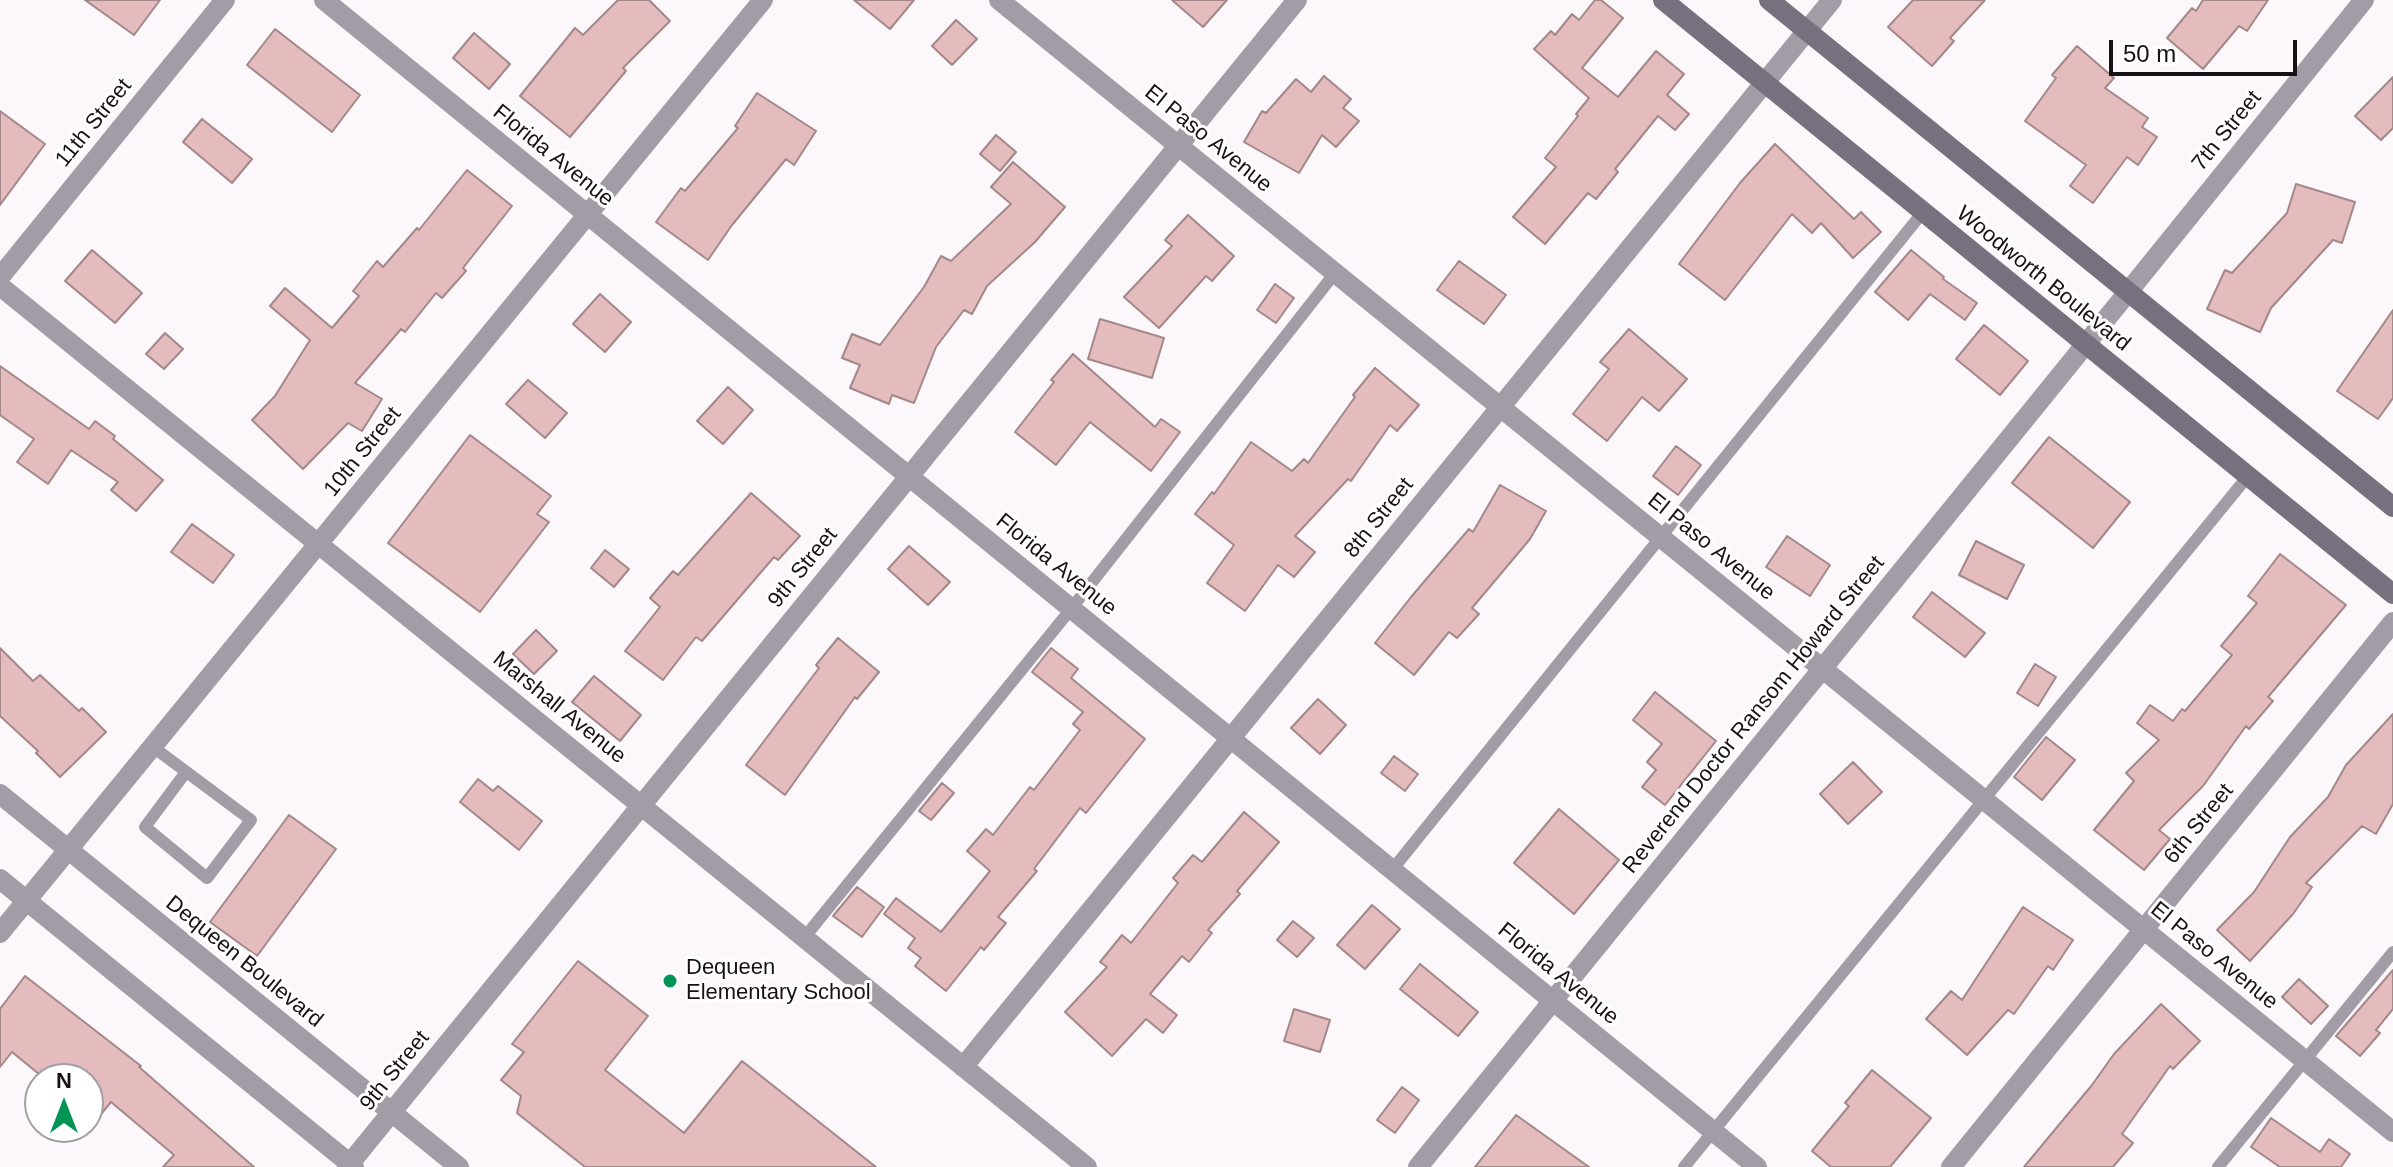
<!DOCTYPE html>
<style>
body{margin:0}
#map{position:relative;width:2393px;height:1167px;overflow:hidden;background:#fcf7fa;font-family:Arial,sans-serif}
canvas{display:block}
.north{position:absolute;left:24px;top:1063px;width:80px;height:80px;box-sizing:border-box;background:#fff;border:2px solid #a39fa1;border-radius:50%;rotate:0deg;font-size:22px;font-weight:700;line-height:32px;text-align:center;color:#191015}
.north::after{content:'';display:block;margin:auto;width:28px;height:36px;background:#019455;clip-path:polygon(50% 0,100% 100%,50% 72%,0 100%)}
.scale{position:absolute;left:2109px;top:40px;width:188px;height:36px;box-sizing:border-box;border:4px solid #191015;border-top:0;padding-left:10px;font-size:24px;line-height:28px;white-space:nowrap;color:#191015;-webkit-text-stroke:6px #fff;paint-order:stroke}
</style>
<div id="map">
<canvas width="2393" height="1167"></canvas>
<div class="north">N</div>
<div class="scale">50 m</div>
</div>
<script>
const c = document.querySelector('canvas').getContext('2d');
c.lineJoin = 'round';
function fillPath(path, color) { c.fillStyle = color; c.fill(path, 'evenodd'); }
const poly = rows => new Path2D(rows.map(r => 'M' + r).join(''));
function stroke(path, color, width, dash) { c.strokeStyle = color; c.lineWidth = width; c.lineCap = dash ? 'butt' : 'round'; c.setLineDash(dash || []); c.stroke(path); }
function drawText(font, color, halo, rows, align = 'center') {
  c.font = font + ' Arial,sans-serif'; c.lineWidth = 6; c.setLineDash([]); c.textBaseline = 'middle'; c.strokeStyle = halo; c.fillStyle = color; for (const [text, x, y, turn = 0] of rows) {
    c.save(); c.translate(x, y); c.rotate((+turn || 0) * Math.PI / 180); c.textAlign = isNaN(turn) ? turn : align; if (halo) c.strokeText(text, 0, 0); c.fillText(text, 0, 0); c.restore();
  }
}
const building = poly([
 [85,0,160,0,134,35,85,0],
 [618,0,649,0,670,21,623,68,626,71,570,137,520,96,575,28,583,35,618,0],
 [854,0,914,0,890,29,854,0],
 [1172,0,1227,0,1203,27,1172,0],
 [1595,0,1601,0,1623,18,1582,68,1618,97,1656,51,1684,74,1667,95,1689,114,1675,130,1658,116,1615,169,1618,172,1596,199,1588,193,1545,244,1513,217,1556,167,1545,158,1578,116,1576,114,1589,98,1534,49,1551,31,1555,35,1572,14,1579,20,1595,0],
 [1913,0,1985,0,1950,38,1954,41,1932,66,1888,27,1913,0],
 [2203,0,2268,0,2247,31,2239,26,2203,69,2167,38,2192,8,2196,11,2203,0],
 [956,20,977,39,952,65,932,46,956,20],
 [275,29,360,95,332,132,247,65,275,29],
 [474,33,510,64,489,89,453,58,474,33],
 [2077,46,2114,78,2105,88,2148,118,2142,127,2157,137,2138,165,2127,157,2093,203,2070,186,2086,165,2025,121,2056,78,2052,75,2077,46],
 [1324,76,1351,99,1343,108,1359,121,1336,147,1322,135,1299,173,1244,142,1262,111,1266,113,1296,79,1311,92,1324,76],
 [2393,77,2393,128,2381,140,2355,116,2393,77],
 [757,93,816,131,794,165,786,159,732,225,708,260,656,222,681,188,685,191,738,128,735,126,757,93],
 [0,111,45,144,0,205,0,111],
 [202,119,252,159,232,183,183,142,202,119],
 [996,135,1016,152,1000,171,980,154,996,135],
 [1775,144,1854,219,1861,212,1881,232,1853,258,1821,223,1812,233,1792,214,1725,300,1679,264,1740,183,1775,144],
 [1013,162,1065,207,1035,242,987,286,972,314,964,310,936,347,914,403,892,395,889,404,850,388,860,365,842,358,852,334,880,345,924,287,941,256,951,261,1011,204,991,187,1013,162],
 [467,170,512,206,463,268,466,271,442,298,436,293,405,332,401,329,355,383,382,399,362,431,348,423,303,469,252,420,275,396,310,340,270,306,285,288,332,328,359,296,353,291,377,261,383,267,417,228,419,230,467,170],
 [2296,184,2355,202,2342,243,2333,240,2271,308,2260,332,2207,309,2225,270,2232,273,2287,213,2296,184],
 [1188,215,1234,256,1212,281,1206,276,1159,328,1124,297,1172,246,1165,240,1188,215],
 [92,250,142,293,115,323,65,281,92,250],
 [1911,250,1944,277,1943,279,1977,303,1965,320,1930,294,1908,320,1875,292,1911,250],
 [1459,261,1506,295,1484,324,1437,290,1459,261],
 [1275,284,1294,298,1276,323,1257,310,1275,284],
 [600,294,631,322,605,352,573,324,600,294],
 [2393,310,2393,398,2378,419,2337,391,2393,310],
 [1100,319,1164,338,1152,378,1088,359,1100,319],
 [1984,325,2028,361,2000,395,1956,359,1984,325],
 [1629,329,1687,379,1659,411,1642,397,1607,441,1573,414,1609,369,1600,362,1629,329],
 [165,333,183,349,164,369,146,354,165,333],
 [1073,354,1155,427,1161,419,1180,432,1151,471,1090,422,1056,465,1015,432,1054,382,1051,380,1073,354],
 [0,366,89,429,95,421,115,436,113,439,163,480,136,511,111,490,118,482,71,450,48,484,17,462,34,439,0,415,0,366],
 [1375,368,1419,405,1397,431,1390,425,1351,481,1348,479,1295,536,1315,552,1294,577,1278,565,1245,611,1207,583,1234,545,1195,514,1212,492,1214,494,1251,442,1292,471,1304,459,1308,463,1355,397,1353,395,1375,368],
 [528,380,567,413,545,438,506,404,528,380],
 [728,387,753,410,723,444,697,421,728,387],
 [470,435,551,496,537,514,549,522,480,612,388,543,470,435],
 [2049,437,2130,502,2093,548,2012,483,2049,437],
 [1676,446,1701,465,1678,495,1653,476,1676,446],
 [1500,485,1546,511,1530,539,1472,608,1479,614,1457,638,1449,632,1414,675,1375,643,1411,597,1469,529,1473,532,1500,485],
 [751,493,800,536,778,560,774,557,702,641,696,637,663,680,625,651,660,607,650,598,673,571,678,575,751,493],
 [192,524,234,555,213,583,171,552,192,524],
 [1787,536,1830,565,1810,596,1766,567,1787,536],
 [1976,541,2024,565,2007,599,1959,575,1976,541],
 [909,546,950,582,928,605,888,569,909,546],
 [605,550,629,569,614,587,591,568,605,550],
 [2280,554,2346,605,2268,697,2273,701,2249,729,2246,726,2203,786,2159,830,2170,839,2144,870,2094,830,2134,781,2126,773,2159,740,2137,723,2150,705,2173,721,2182,709,2185,711,2232,655,2221,646,2257,603,2248,596,2280,554],
 [1932,592,1985,633,1965,657,1913,617,1932,592],
 [536,630,557,651,534,674,513,654,536,630],
 [838,638,879,672,857,699,855,697,785,795,746,765,819,668,816,665,838,638],
 [0,648,33,681,40,675,79,711,82,708,106,732,60,777,36,753,38,751,0,716,0,648],
 [1051,648,1078,669,1071,678,1145,739,1086,813,1080,808,1034,869,1037,871,998,917,1006,923,984,950,981,947,946,991,915,966,921,958,908,948,915,938,884,914,896,898,941,932,990,871,967,851,986,829,993,835,1030,787,1034,790,1080,730,1073,724,1083,712,1032,672,1051,648],
 [2035,664,2056,677,2038,706,2017,693,2035,664],
 [594,676,641,715,620,741,572,702,594,676],
 [1655,692,1716,741,1665,805,1642,787,1656,770,1647,762,1662,744,1633,720,1655,692],
 [1318,699,1346,725,1320,754,1291,728,1318,699],
 [2393,714,2393,804,2376,834,2362,826,2306,883,2312,887,2293,914,2250,961,2217,930,2254,892,2290,837,2328,797,2346,765,2393,714],
 [2046,737,2075,760,2042,800,2014,777,2046,737],
 [1394,756,1418,774,1405,791,1381,773,1394,756],
 [1853,762,1882,792,1848,824,1820,794,1853,762],
 [478,779,493,791,498,786,542,821,519,850,460,802,478,779],
 [942,783,954,793,931,820,919,811,942,783],
 [1559,809,1619,860,1574,914,1514,863,1559,809],
 [1244,812,1279,842,1237,891,1240,894,1208,930,1212,933,1189,962,1182,956,1150,994,1177,1015,1163,1033,1146,1019,1112,1056,1065,1012,1107,967,1100,962,1122,935,1131,943,1178,883,1173,878,1193,855,1202,862,1244,812],
 [289,815,336,849,257,956,210,922,289,815],
 [857,887,884,907,862,937,833,916,857,887],
 [1372,905,1400,929,1365,969,1337,945,1372,905],
 [2023,907,2073,940,2053,970,2048,966,2014,1014,2008,1010,1967,1055,1926,1019,1951,991,1962,1000,2023,907],
 [1293,921,1314,938,1297,957,1277,940,1293,921],
 [578,961,648,1016,605,1070,684,1133,742,1061,876,1167,585,1167,517,1113,521,1096,501,1080,524,1052,512,1044,578,961],
 [1420,964,1478,1012,1458,1036,1400,989,1420,964],
 [2393,970,2393,1009,2376,1030,2380,1033,2360,1056,2336,1036,2393,970],
 [25,976,141,1066,139,1067,254,1167,163,1167,174,1155,111,1102,88,1130,88,1079,45,1079,12,1052,0,1067,0,1009,25,976],
 [2299,979,2328,1006,2311,1024,2282,997,2299,979],
 [2161,1004,2200,1041,2173,1069,2170,1066,2122,1134,2133,1143,2113,1167,2024,1167,2092,1085,2114,1054,2161,1004],
 [1294,1009,1330,1020,1320,1052,1284,1041,1294,1009],
 [1872,1070,1931,1118,1890,1167,1831,1167,1812,1151,1849,1106,1845,1103,1872,1070],
 [1402,1087,1419,1100,1395,1133,1377,1120,1402,1087],
 [1516,1115,1589,1167,1475,1167,1516,1115],
 [2271,1118,2320,1152,2329,1139,2350,1154,2341,1167,2280,1167,2251,1147,2271,1118]
]);
const service = poly([
 [153,747,251,820,207,878,145,827,186,772],
 [1392,870,1923,212],
 [804,938,1071,609,1335,273],
 [1684,1167,2248,476],
 [2218,1167,2393,952]
]);
const minor = poly([
 [324,0,1757,1167],
 [999,0,2393,1132],
 [0,277,225,0],
 [0,286,1087,1167],
 [2128,292,2364,0],
 [0,933,763,0],
 [963,1067,1832,0],
 [347,1167,1297,0],
 [1951,1167,2393,622]
]);
const tertiary = poly([
 [0,794,459,1167],
 [0,879,354,1167],
 [1418,1167,2128,292]
]);
const secondary = poly([
 [1663,0,2393,594],
 [1769,0,2393,507]
]);
const markers = [
 [670,981,8,"#019455"]
];
const streetNames = [
 ["11th Street",94,123,-51],
 ["7th Street",2227,131,-51],
 ["El Paso Avenue",1208,139,39],
 ["Florida Avenue",553,156,39],
 ["Woodworth Boulevard",2043,279,39],
 ["10th Street",363,452,-51],
 ["8th Street",1379,518,-51],
 ["El Paso Avenue",1711,547,39],
 ["Florida Avenue",1056,565,39],
 ["9th Street",803,568,-51],
 ["Marshall Avenue",559,708,39],
 ["Reverend Doctor Ransom Howard Street",1754,715,-51],
 ["6th Street",2199,824,-51],
 ["El Paso Avenue",2214,956,39],
 ["Dequeen Boulevard",244,962,39],
 ["Florida Avenue",1558,974,39],
 ["9th Street",395,1071,-51]
];
const poiNames = [
 ["Dequeen",686,968],
 ["Elementary School",686,993]
];
fillPath(building, '#e4bcbd');
stroke(building, '#a48889', 2);
stroke(service, '#a19ca6', 12);
stroke(minor, '#a19ca6', 20);
stroke(tertiary, '#a19ca6', 20);
stroke(secondary, '#77707e', 20);
for (const [x, y, r, color] of markers) { const dot = new Path2D(); dot.arc(x, y, r, 0, 2 * Math.PI); c.fillStyle = color; c.fill(dot); stroke(dot, '#fff', 3); }
drawText('22px', '#191015', '#fff', streetNames);
drawText('22px', '#191015', '#fff', poiNames, 'left');
</script>
